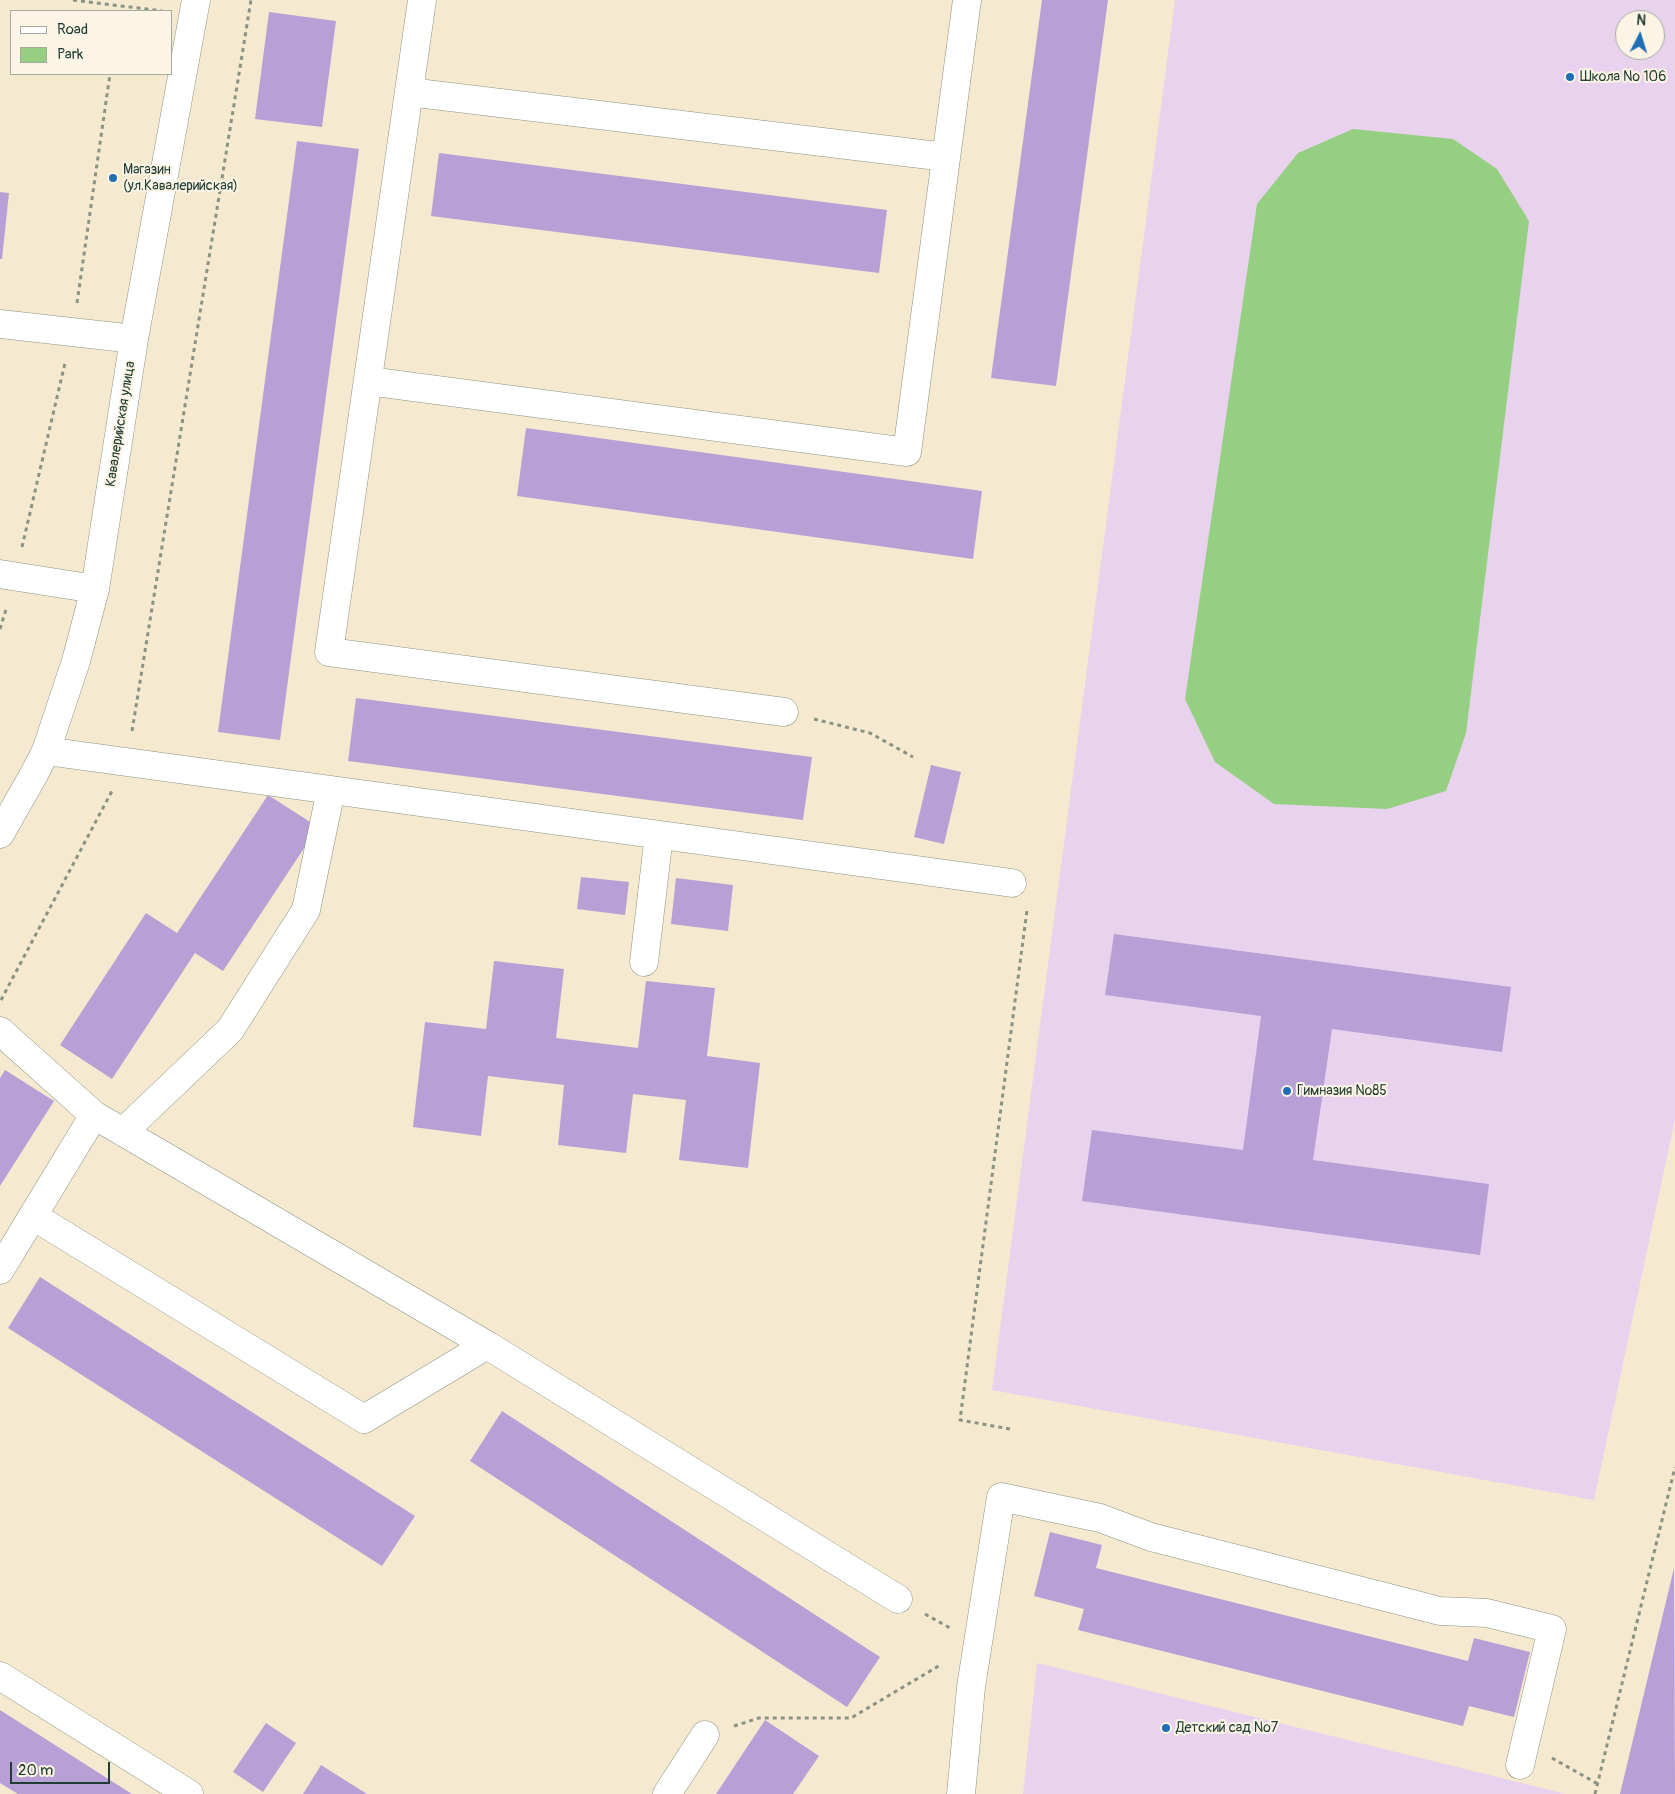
<!DOCTYPE html>
<meta charset="utf-8">
<style>
body{margin:0}
#map{position:relative;width:1675px;height:1794px;overflow:hidden;background:#f5e9d0;font-family:Pangolin,sans-serif}
canvas{display:block}
.legend{position:absolute;left:10px;top:10px;width:162px;height:65px;box-sizing:border-box;background:#fcf5e5;border:1px solid #a4ab9e;margin:0;padding:6px 9px;list-style:none;font-size:15px;color:#1f3d34}
.legend li{display:flex;align-items:center;gap:10px;height:25px}
.legend b{width:25px;border:1px solid #a4ab9e}
.north{position:absolute;left:1615px;top:10px;width:50px;height:50px;box-sizing:border-box;background:#fcf5e5;border:1px solid #a4ab9e;border-radius:50%;rotate:5deg;font-size:14px;font-weight:700;line-height:20px;text-align:center;color:#1f3d34}
.north::after{content:'';display:block;margin:auto;width:18px;height:22px;background:#1f6fb2;clip-path:polygon(50% 0,100% 100%,50% 72%,0 100%)}
.scale{position:absolute;left:10px;top:1762px;width:100px;height:22px;box-sizing:border-box;border:2px solid #1f3d34;border-top:0;padding-left:6px;font-size:15px;line-height:18px;white-space:nowrap;color:#1f3d34;-webkit-text-stroke:4px #fcf5e5;paint-order:stroke}
</style>
<div id="map">
<canvas width="1675" height="1794"></canvas>
<ul class="legend">
<li><b style="height:6px;background:#fff"></b>Road</li>
<li><b style="height:14px;background:#95cf82"></b>Park</li>
</ul>
<div class="north">N</div>
<div class="scale">20 m</div>
</div>
<script>
const c = document.querySelector('canvas').getContext('2d');
c.lineJoin = 'round';
function fillPath(path, color) { c.fillStyle = color; c.fill(path, 'evenodd'); }
const poly = rows => new Path2D(rows.map(r => 'M' + r).join(''));
function stroke(path, color, width, dash) { c.strokeStyle = color; c.lineWidth = width; c.lineCap = dash ? 'butt' : 'round'; c.setLineDash(dash || []); c.stroke(path); }
function drawText(font, color, halo, rows, align = 'center') {
  c.font = font + ' Pangolin,sans-serif'; c.lineWidth = 4; c.setLineDash([]); c.textBaseline = 'middle'; c.strokeStyle = halo; c.fillStyle = color; for (const [text, x, y, turn = 0] of rows) {
    c.save(); c.translate(x, y); c.rotate((+turn || 0) * Math.PI / 180); c.textAlign = isNaN(turn) ? turn : align; if (halo) c.strokeText(text, 0, 0); c.fillText(text, 0, 0); c.restore();
  }
}
const built = poly([
 [1175,0,1675,0,1675,1119,1594,1500,992,1390],
 [1625,20,1655,20,1655,50,1625,50],
 [1037,1663,1566,1794,1023,1794]
]);
const green = poly([
 [1353,129,1453,139,1497,169,1529,221,1466,733,1446,791,1387,809,1274,804,1215,762,1185,699,1257,204,1298,153]
]);
const building = poly([
 [1042,0,1108,0,1056,386,991,378],
 [269,12,336,21,322,127,255,119],
 [297,141,359,149,280,740,218,732],
 [439,153,887,210,879,273,431,216],
 [0,192,9,193,2,259,0,259],
 [526,428,982,491,973,559,517,496],
 [356,698,812,757,803,820,348,761],
 [931,765,961,772,944,844,914,837],
 [268,795,318,827,223,971,195,953,112,1079,60,1045,146,913,177,933],
 [581,877,629,882,625,915,577,909],
 [676,878,733,885,728,931,671,924],
 [1114,934,1511,987,1502,1052,1332,1029,1313,1160,1489,1184,1480,1255,1082,1201,1092,1130,1243,1150,1261,1016,1105,995],
 [494,961,564,969,556,1038,638,1048,646,981,715,988,707,1056,760,1063,748,1168,679,1160,686,1100,633,1094,626,1153,558,1145,564,1085,488,1076,481,1136,413,1127,425,1022,486,1029],
 [5,1070,54,1101,0,1186,0,1078],
 [40,1277,415,1516,382,1566,8,1328],
 [502,1411,880,1657,847,1707,470,1461],
 [1050,1532,1102,1545,1096,1568,1468,1661,1474,1638,1530,1652,1514,1717,1469,1706,1463,1726,1078,1630,1084,1609,1034,1596],
 [1674,1568,1675,1794,1620,1794],
 [0,1710,132,1794,18,1794,0,1783],
 [765,1720,819,1756,793,1794,716,1794],
 [266,1723,296,1743,263,1792,233,1772],
 [321,1765,367,1794,303,1794]
]);
const path = poly([
 [73,0,162,11],
 [77,303,110,74],
 [22,547,65,363],
 [0,629,7,606],
 [814,719,870,733,913,757],
 [132,731,251,0],
 [1,1000,112,791],
 [1010,1429,960,1420,1027,910],
 [925,1614,950,1628],
 [734,1726,759,1718,851,1718,942,1664],
 [1552,1758,1598,1784],
 [1595,1794,1675,1467]
]);
const minor = poly([
 [422,0,329,652,784,712],
 [409,92,946,157],
 [0,324,134,339],
 [368,381,907,452,967,0],
 [0,574,95,589],
 [46,751,1012,883],
 [0,834,33,776,46,751,76,661,95,589,134,339,196,0],
 [644,962,659,835],
 [0,1031,94,1115,0,1270],
 [94,1115,487,1345,898,1599],
 [123,1132,230,1030,306,910,331,790],
 [33,1216,364,1419,487,1345],
 [0,1676,189,1794],
 [667,1794,705,1735],
 [961,1794,971,1687,1001,1497,1100,1518,1151,1537,1440,1611,1487,1613,1552,1629,1520,1765]
]);
const markers = [
 [1570,77,5,"#1f6fb2"],
 [113,178,5,"#1f6fb2"],
 [1287,1091,5,"#1f6fb2"],
 [1166,1728,5,"#1f6fb2"]
];
const poiNames = [
 ["Школа № 106",1580,77],
 ["Магазин",123,170],
 ["(ул.Кавалерийская)",123,186],
 ["Гимназия №85",1297,1091],
 ["Детский сад №7",1176,1728]
];
const streetNames = [
 ["Кавалерийская улица",121,424,-81]
];
fillPath(built, '#e9d2ed');
fillPath(green, '#95cf82');
fillPath(building, '#b7a0d5');
stroke(minor, '#8a9382', 29);
stroke(path, '#8a9382', 3, [4, 4]);
stroke(minor, '#fff', 28);
for (const [x, y, r, color] of markers) { const dot = new Path2D(); dot.arc(x, y, r, 0, 2 * Math.PI); c.fillStyle = color; c.fill(dot); stroke(dot, '#fcf5e5', 2); }
drawText('14px', '#1f3d34', '#fcf5e5', poiNames, 'left');
drawText('14px', '#1f3d34', '#fcf5e5', streetNames);
</script>
